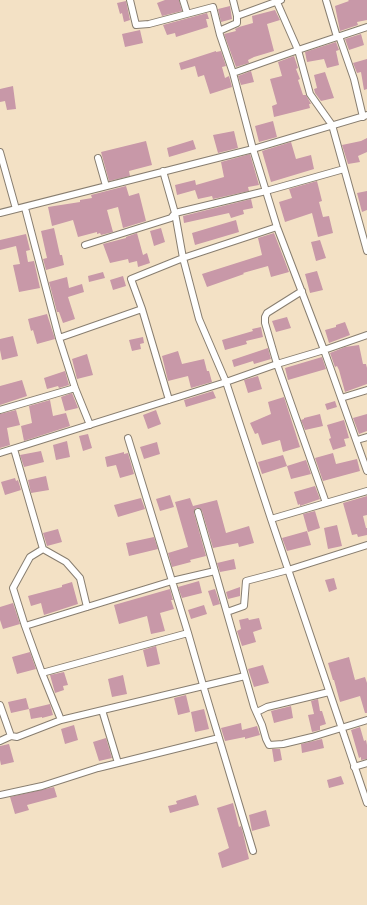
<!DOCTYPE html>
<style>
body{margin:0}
canvas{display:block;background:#f3e1c5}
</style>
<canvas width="367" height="905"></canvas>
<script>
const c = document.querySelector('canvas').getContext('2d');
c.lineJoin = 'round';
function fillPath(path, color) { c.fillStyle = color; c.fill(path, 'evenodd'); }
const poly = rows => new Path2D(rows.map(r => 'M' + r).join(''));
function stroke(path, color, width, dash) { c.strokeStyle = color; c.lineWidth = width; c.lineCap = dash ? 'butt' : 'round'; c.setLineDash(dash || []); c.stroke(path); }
const building = poly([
 [165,0,179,0,182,11,162,16,157,3],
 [348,0,367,0,367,20,357,22,358,25,340,31,335,6,349,1],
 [126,1,130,20,124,22,122,13,120,14,117,3],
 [230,6,232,19,221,22,218,9],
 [275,10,280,20,267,24,274,51,254,57,248,60,249,63,236,67,224,34,236,31,235,29,239,27,253,23,252,16],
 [207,13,209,19,206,19,208,27,176,37,175,33,167,35,163,25],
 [140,30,143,43,125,47,122,34],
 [361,34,364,45,349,50,345,39],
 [336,42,339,50,336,51,339,65,327,68,324,59,307,62,305,52],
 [216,51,216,52,221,51,226,66,222,67,225,78,229,76,232,87,210,94,204,75,198,77,195,66,181,70,179,63],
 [294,56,298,68,296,69,300,79,298,80,303,95,306,95,311,104,309,104,310,108,274,117,272,106,277,104,270,79,282,76,278,62],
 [367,59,367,89,364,90,361,72,357,73,353,63],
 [251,71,254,82,241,85,238,76],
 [325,72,334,98,321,101,315,93,314,89,317,88,314,75],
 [13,86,16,109,7,110,5,101,0,102,0,89],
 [273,121,277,137,259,142,255,126],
 [234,131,238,148,218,153,213,135],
 [367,138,367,152,358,156,360,162,348,164,342,145,361,141],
 [193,140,196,149,169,157,167,148],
 [146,141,152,165,129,171,130,176,109,181,101,152],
 [291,142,296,159,311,155,314,169,271,182,262,151],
 [250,154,259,185,248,187,249,191,213,199,212,196,198,199,195,190,177,195,175,185,195,180,196,185,224,177,221,162],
 [317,181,322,201,319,202,323,217,329,216,333,233,318,237,312,213,285,222,279,202,292,198,289,189],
 [126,186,129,196,139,193,146,221,123,228,118,207,107,210,113,232,101,235,100,233,97,234,97,232,78,237,73,220,52,226,48,207,80,202,80,200,92,198,91,195],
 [367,191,367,210,362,212,357,193],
 [251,199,253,208,243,210,244,214,231,218,229,213,184,223,183,216],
 [236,220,239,232,195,245,192,233],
 [54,228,60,255,62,255,64,265,46,270,43,259,47,258,41,231],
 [161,228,165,242,154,246,150,231],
 [137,233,143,255,147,253,150,263,138,267,137,261,129,263,128,259,110,263,103,244,126,238,126,237],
 [274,233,289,272,271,277,268,266,243,273,244,274,207,287,202,274,262,255,258,238],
 [26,234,30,250,26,251,28,262,34,261,40,288,19,292,13,265,20,264,16,246,0,250,0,240],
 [320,240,326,258,316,261,311,242],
 [317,271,323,290,310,293,305,274],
 [103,272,105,278,89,282,88,276],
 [123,276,126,286,113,290,110,280],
 [67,277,69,288,82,284,84,292,68,297,75,319,63,323,59,312,57,312,49,282],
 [47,314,55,339,37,344,33,330,31,331,28,319],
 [287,317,291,328,276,332,272,321],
 [345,322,350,335,329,343,325,330,336,327,336,325],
 [261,327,263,337,246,341,247,344,225,350,222,340,253,331,252,329],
 [13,336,18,356,2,360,0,350,0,339],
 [143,337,144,343,140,344,141,349,132,351,129,340],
 [359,345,363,364,366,364,367,368,367,384,345,392,339,370,337,366,335,367,330,353,345,347],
 [268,348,271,359,254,364,253,361,234,367,232,360],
 [178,351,182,364,204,359,207,371,209,371,212,382,191,388,188,376,168,381,162,356],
 [87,354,93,375,77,379,72,359],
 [322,357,326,369,288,380,285,368],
 [65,371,69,385,59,388,58,386,47,389,44,378],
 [258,376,262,389,248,393,244,380],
 [22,380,27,396,0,405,0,386],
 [213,391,216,398,186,407,184,400],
 [72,393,78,408,65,411,61,397],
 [284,397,300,447,283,452,280,440,262,445,258,433,255,434,250,423,271,414,268,402],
 [50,400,53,416,66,413,70,426,24,441,21,426,32,423,29,406],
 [335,401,337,407,327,410,325,404],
 [16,410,20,425,7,428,10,445,0,448,0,414],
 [156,410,161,424,148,429,143,415],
 [320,414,323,426,305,430,301,420,304,419,304,418],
 [367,414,367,431,359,434,353,418],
 [344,420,349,438,344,439,346,446,333,450,329,439,331,438,327,425],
 [88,434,92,448,83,451,79,436],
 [67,441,70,457,56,460,53,445],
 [157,442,160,454,144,459,140,447],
 [41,451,44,462,24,467,20,455],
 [124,452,124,454,128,453,134,474,120,478,116,465,107,467,105,457],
 [333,453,336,464,357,459,360,471,323,481,315,458],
 [283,455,287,466,262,474,258,462],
 [306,460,311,474,291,479,287,466],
 [46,476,49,490,31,493,28,480],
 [15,478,16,481,18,480,21,490,5,495,1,482],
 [315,486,320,499,300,506,300,504,298,505,294,492],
 [170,495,174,507,160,511,156,499],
 [367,496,367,515,363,516,366,528,367,528,367,535,358,537,357,534,352,535,343,503],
 [141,498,145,509,118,517,114,505],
 [190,498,193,506,217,500,226,533,249,526,254,543,239,547,238,543,213,548,202,511,199,508,196,508,194,511,194,513,206,556,190,560,191,562,172,567,168,553,188,547,175,502],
 [315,511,320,528,308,532,303,514],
 [337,525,342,546,328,549,324,528],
 [58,529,62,542,47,546,43,533],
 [307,531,311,545,287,551,282,538],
 [154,537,158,549,129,556,126,543],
 [234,559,236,569,220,572,217,563],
 [334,578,337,589,329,592,325,580],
 [199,581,202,593,182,598,178,587],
 [72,582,78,604,44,615,41,603,31,606,28,596,62,587,62,585],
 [240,587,240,596,228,599,226,592],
 [170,589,173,600,171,600,174,609,160,613,165,631,151,634,147,616,119,624,114,605],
 [215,589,220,604,213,606,208,591],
 [13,603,20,624,3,629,0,620,0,607],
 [204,605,207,614,191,619,188,610],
 [248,618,249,620,259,618,262,629,253,632,256,642,242,646,237,631,241,629,239,620],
 [156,646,160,664,147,667,143,650],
 [30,652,36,669,17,674,12,657],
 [349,657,355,680,365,677,367,683,367,713,365,713,360,696,340,702,334,680,333,680,328,663],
 [263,665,269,683,254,687,248,669],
 [64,672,68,685,63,686,64,690,55,693,50,675],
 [123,675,127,694,112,697,108,679],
 [186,695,190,712,178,715,174,698],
 [26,698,29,709,11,713,8,702],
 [318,699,320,711,322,711,326,724,320,726,320,730,312,732,308,715,314,714,311,701],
 [50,704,53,715,42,718,42,717,31,719,29,709],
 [291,706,293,718,274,723,271,711],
 [204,709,209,729,195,732,191,712],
 [241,723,242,730,257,726,260,735,245,739,245,737,225,741,221,728],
 [74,725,78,740,65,744,61,729],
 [360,727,364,741,366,740,367,745,367,759,361,760,361,757,359,758,351,730],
 [106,738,112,758,99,761,93,742],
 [322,739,324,748,302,753,301,744],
 [9,744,14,762,1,765,0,760,0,746],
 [272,749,280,749,282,760,274,762],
 [341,776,344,784,329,788,327,780],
 [54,787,57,797,27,805,29,810,15,814,10,797],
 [196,795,199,805,170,813,168,806,177,804,176,801],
 [233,803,239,827,241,826,243,833,249,859,222,868,218,853,229,848,217,808],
 [266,810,270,826,252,831,249,815]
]);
const street = poly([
 [130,0,136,25,149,24,213,7,220,35,233,73],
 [183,0,187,13],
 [233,0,237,16,281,0],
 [276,0,298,50,367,27],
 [326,0,337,37],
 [219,31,237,23,237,16],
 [339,36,354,79,363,117],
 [0,152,16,209],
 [98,158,106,186],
 [163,171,175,213,183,258,199,319,226,382,271,519,367,803],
 [25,208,59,338,75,388,90,425],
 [0,213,253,149,367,115],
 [85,245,171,218,175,213,266,191,344,169],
 [367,251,332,125,310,94,298,50,233,73,253,149,277,227,324,350,367,471],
 [302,291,267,313,265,317,265,323,277,364,326,503],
 [142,309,169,400],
 [59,338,142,309,131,279,183,258,277,227],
 [341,398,367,390],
 [0,410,75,388],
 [128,438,188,633,203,685,253,851],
 [357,440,367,437],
 [14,449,43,549,30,557,13,588,25,626,42,673,61,720],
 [0,453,226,382,277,364,324,350,367,335],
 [198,512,254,707,262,725,266,739,269,745,283,744,312,737,367,720],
 [271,519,367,491],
 [43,549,66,562,80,578,87,607],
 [227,612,244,606,246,581,288,570,367,545],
 [25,626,172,581,215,571],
 [42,673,188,633],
 [0,705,11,736],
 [102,710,118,763],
 [257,712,267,707,329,692],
 [0,741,11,736,17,737,61,720,245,676],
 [354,767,367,763],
 [0,795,42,786,98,768,219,738]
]);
fillPath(building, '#c898a8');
stroke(street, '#887e70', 8);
stroke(street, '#fff', 6);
</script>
